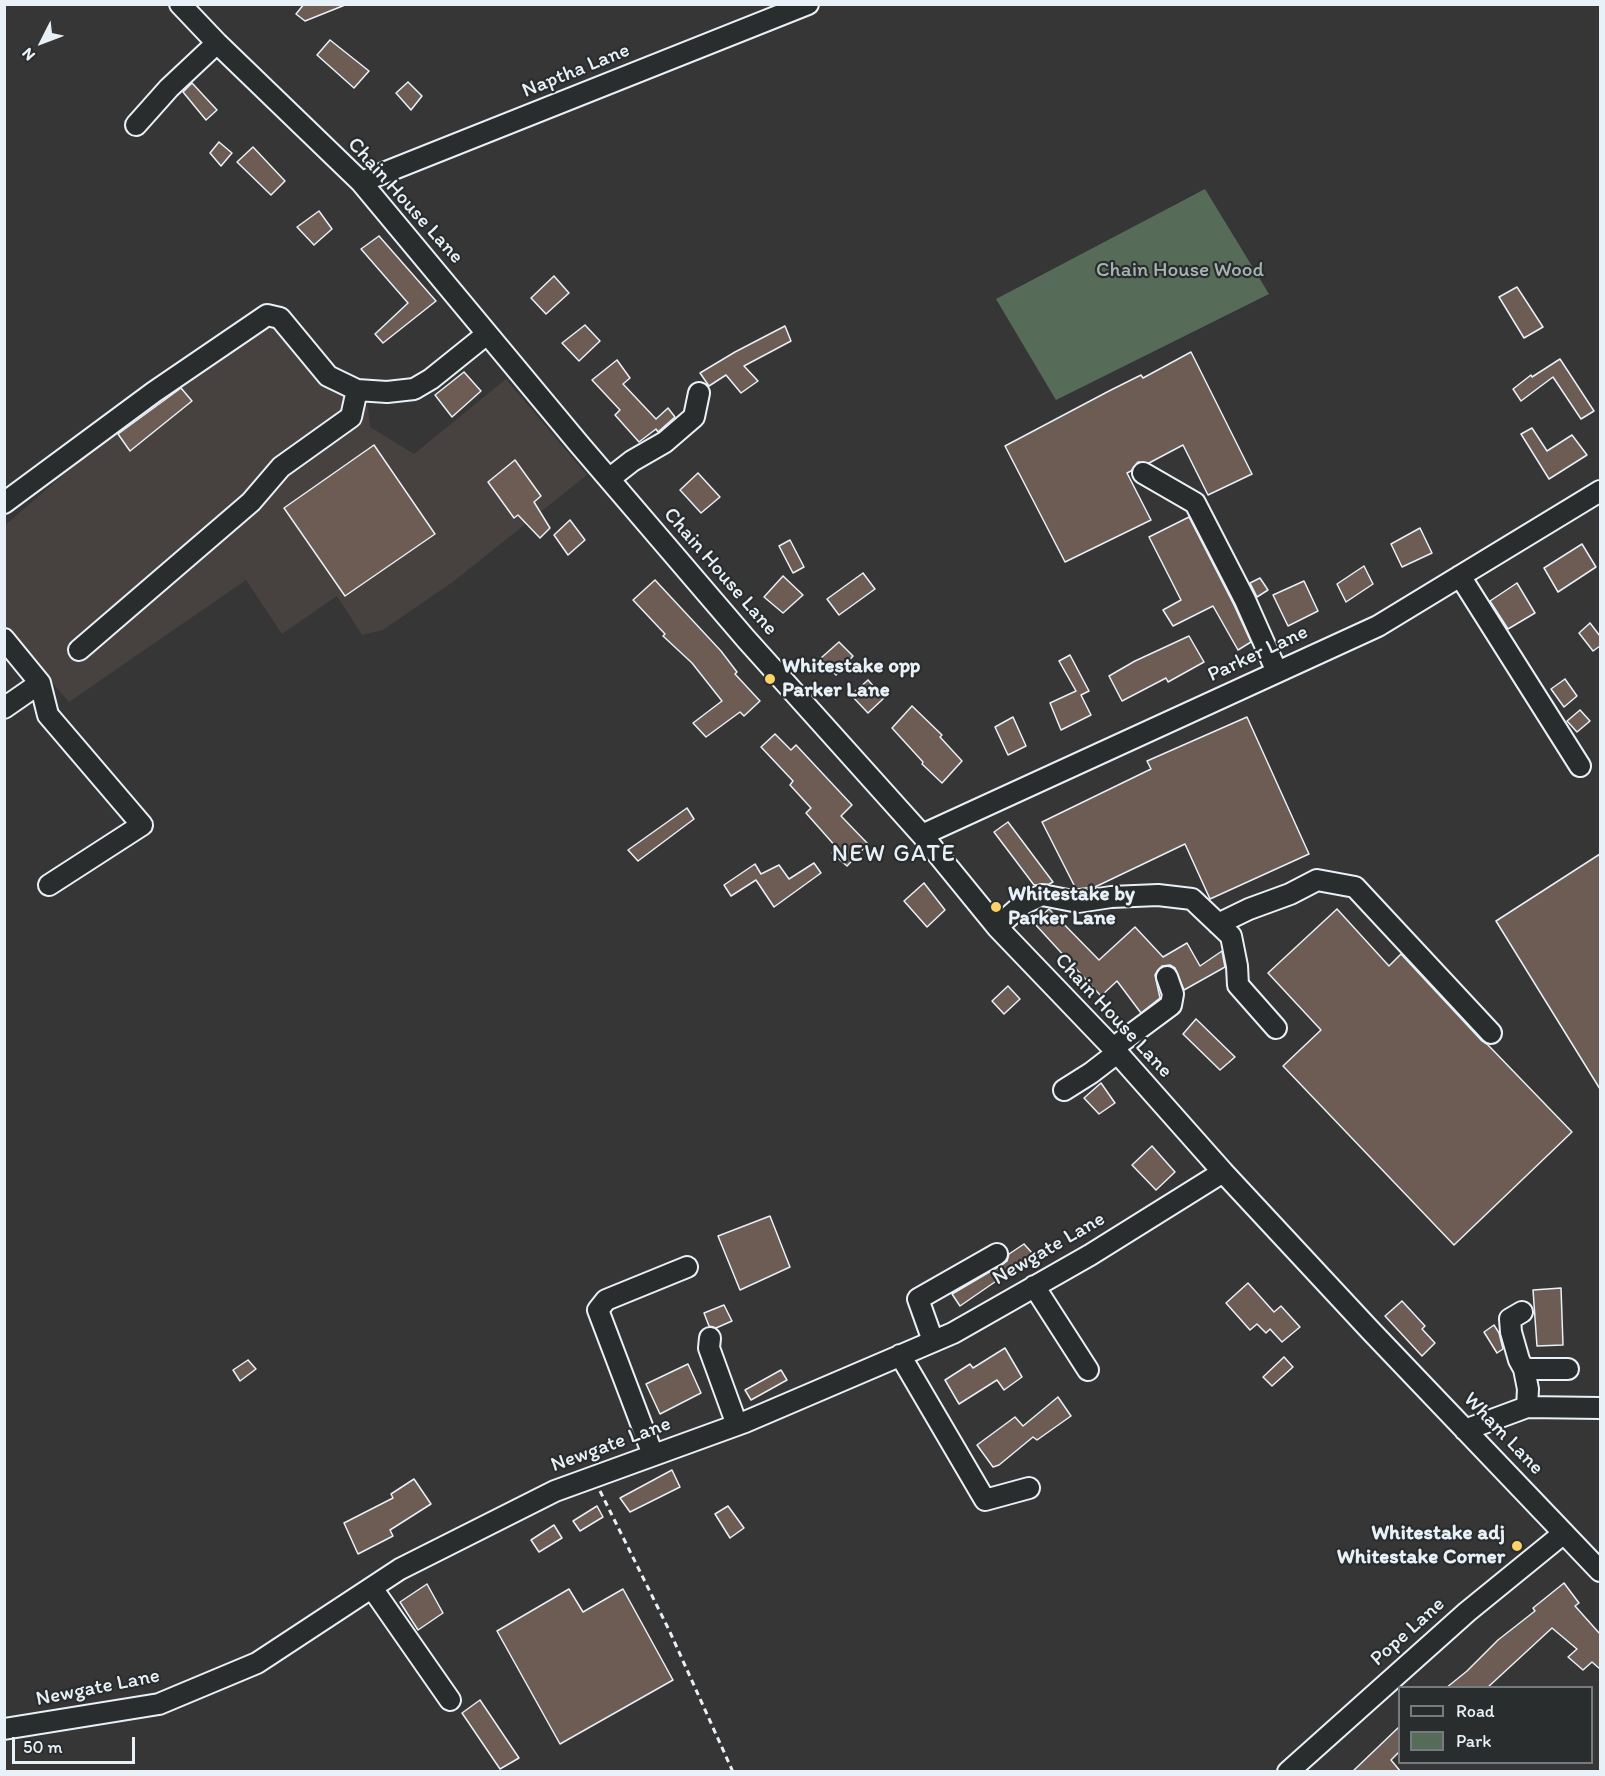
<!DOCTYPE html>
<style>
body{margin:0}
#map{position:relative;width:1605px;height:1776px;overflow:hidden;background:#373636;font-family:Itim,sans-serif}
canvas{display:block}
.frame{position:absolute;inset:0;border:6px solid #e8f1f8;pointer-events:none}
.legend{position:absolute;left:1398px;top:1686px;width:195px;height:78px;box-sizing:border-box;background:#2a2d2e;border:2px solid #767b7f;margin:0;padding:8px 10px;list-style:none;font-size:18px;color:#e8f1f8}
.legend li{display:flex;align-items:center;gap:12px;height:30px}
.legend b{width:30px;border:2px solid #767b7f}
.north{position:absolute;left:12px;top:12px;width:60px;height:60px;-webkit-text-stroke:4px #2a2d2e;paint-order:stroke;rotate:228deg;font-size:16px;font-weight:700;line-height:24px;text-align:center;color:#e8f1f8}
.north::after{content:'';display:block;margin:auto;width:21px;height:27px;background:#e8f1f8;clip-path:polygon(50% 0,100% 100%,50% 72%,0 100%)}
.scale{position:absolute;left:12px;top:1737px;width:123px;height:27px;box-sizing:border-box;border:3px solid #e8f1f8;border-top:0;padding-left:8px;font-size:18px;line-height:21px;white-space:nowrap;color:#e8f1f8;-webkit-text-stroke:4px #2a2d2e;paint-order:stroke}
</style>
<div id="map">
<canvas width="1605" height="1776"></canvas>
<div class="frame"></div>
<ul class="legend">
<li><b style="height:8px;background:#2a2d2e"></b>Road</li>
<li><b style="height:16px;background:#566c58"></b>Park</li>
</ul>
<div class="north">N</div>
<div class="scale">50 m</div>
</div>
<script>
const c = document.querySelector('canvas').getContext('2d');
c.lineJoin = 'round';
function fillPath(path, color) { c.fillStyle = color; c.fill(path, 'evenodd'); }
const poly = rows => new Path2D(rows.map(r => 'M' + r).join(''));
function stroke(path, color, width, dash) { c.strokeStyle = color; c.lineWidth = width; c.lineCap = dash ? 'butt' : 'round'; c.setLineDash(dash || []); c.stroke(path); }
function drawText(font, color, halo, rows, align = 'center') {
  c.font = font + ' Itim,sans-serif'; c.lineWidth = 4.5; c.setLineDash([]); c.textBaseline = 'middle'; c.strokeStyle = halo; c.fillStyle = color; for (const [text, x, y, turn = 0] of rows) {
    c.save(); c.translate(x, y); c.rotate((+turn || 0) * Math.PI / 180); c.textAlign = isNaN(turn) ? turn : align; if (halo) c.strokeText(text, 0, 0); c.fillText(text, 0, 0); c.restore();
  }
}
const built = poly([
 [266,329,278,329,302,362,336,388,368,407,370,427,414,454,506,379,587,475,454,581,383,630,362,635,337,596,282,634,246,580,69,702,5,627,4,526,92,450,187,381]
]);
const green = poly([
 [1205,189,1269,294,1056,400,996,299]
]);
const building = poly([
 [304,4,345,4,345,5,305,21,296,14,304,4],
 [330,40,369,71,354,88,317,55,330,40],
 [408,82,422,96,411,110,396,93,408,82],
 [192,83,217,110,206,120,183,92,192,83],
 [219,142,232,153,221,166,210,153,219,142],
 [253,147,285,181,271,195,237,162,253,147],
 [319,211,332,229,314,245,297,227,319,211],
 [379,236,436,301,383,343,375,334,408,303,361,249,379,236],
 [554,276,569,293,546,314,531,298,554,276],
 [1517,287,1543,327,1524,338,1499,297,1517,287],
 [585,325,600,341,579,361,562,343,585,325],
 [785,326,791,341,744,366,758,381,741,393,726,375,709,386,700,373,735,352,785,326],
 [1191,352,1252,474,1208,495,1183,445,1149,463,1138,462,1131,471,1127,473,1151,520,1065,562,1005,446,1109,391,1141,375,1143,378,1191,352],
 [1560,359,1594,411,1581,419,1553,377,1521,401,1513,389,1531,375,1532,377,1560,359],
 [617,360,630,378,623,384,656,419,668,408,675,417,658,432,656,429,639,442,615,415,620,410,592,380,617,360],
 [464,372,481,391,452,417,435,395,464,372],
 [181,388,192,401,130,451,118,434,181,388],
 [1532,428,1547,451,1572,435,1587,455,1549,479,1521,434,1532,428],
 [374,445,435,534,345,596,284,508,374,445],
 [515,460,541,496,534,502,550,528,540,538,518,515,514,518,488,482,515,460],
 [698,473,720,497,701,513,680,490,698,473],
 [1189,517,1234,605,1251,642,1238,650,1213,606,1173,626,1163,610,1181,600,1149,537,1189,517],
 [570,520,585,540,568,555,554,535,570,520],
 [1420,528,1432,553,1402,567,1391,544,1420,528],
 [790,540,804,567,793,573,779,546,790,540],
 [1582,544,1596,567,1558,592,1544,568,1582,544],
 [1364,566,1373,584,1346,602,1337,584,1364,566],
 [863,573,875,589,839,615,827,599,863,573],
 [783,576,803,595,783,613,764,597,783,576],
 [1260,578,1268,590,1257,597,1250,583,1260,578],
 [655,580,721,651,737,672,735,674,760,701,744,716,740,712,706,737,693,723,722,701,692,663,663,636,665,634,633,600,655,580],
 [1304,581,1318,611,1288,626,1273,595,1304,581],
 [1517,583,1535,613,1508,629,1490,601,1517,583],
 [1590,623,1600,636,1600,646,1593,651,1579,633,1590,623],
 [1189,636,1204,662,1168,682,1166,678,1122,701,1109,676,1135,661,1189,636],
 [839,642,853,656,836,675,821,658,839,642],
 [1070,655,1089,691,1081,695,1091,715,1061,730,1050,703,1076,691,1059,661,1070,655],
 [1565,679,1577,696,1564,707,1551,689,1565,679],
 [868,680,884,698,868,713,851,695,868,680],
 [912,706,942,735,940,737,962,761,942,783,922,764,923,762,892,728,912,706],
 [1580,710,1590,721,1577,732,1567,721,1580,710],
 [1013,717,1026,746,1008,755,995,727,1013,717],
 [1247,717,1309,854,1210,899,1185,844,1095,887,1076,889,1042,822,1151,769,1147,761,1247,717],
 [775,734,791,750,796,745,852,805,841,816,868,844,847,866,832,853,837,848,806,813,811,808,790,785,793,781,761,747,775,734],
 [687,808,694,819,638,861,628,850,687,808],
 [1008,822,1053,882,1049,884,1034,885,994,832,1008,822],
 [1600,854,1600,1089,1496,921,1600,854],
 [814,863,821,873,774,907,756,880,731,896,724,885,755,864,761,874,779,865,789,879,814,863],
 [924,883,945,910,927,927,904,901,924,883],
 [1049,909,1099,960,1135,927,1163,957,1187,943,1200,966,1222,951,1225,967,1184,990,1175,968,1170,965,1162,966,1158,970,1155,975,1160,998,1141,1013,1117,981,1101,996,1034,923,1049,909],
 [1337,909,1389,966,1401,954,1482,1041,1488,1045,1572,1132,1454,1245,1283,1066,1321,1030,1268,973,1337,909],
 [1008,986,1020,999,1004,1014,992,1001,1008,986],
 [1196,1019,1235,1057,1220,1070,1183,1034,1196,1019],
 [1101,1083,1115,1103,1099,1114,1084,1098,1101,1083],
 [1152,1146,1175,1172,1156,1190,1132,1165,1152,1146],
 [770,1216,790,1267,740,1290,718,1236,770,1216],
 [1024,1244,1034,1255,960,1306,952,1294,1003,1264,1007,1261,1009,1254,1024,1244],
 [1248,1283,1274,1312,1281,1306,1300,1327,1282,1342,1270,1329,1266,1333,1257,1324,1250,1330,1226,1303,1248,1283],
 [1561,1288,1563,1345,1537,1346,1533,1290,1561,1288],
 [1402,1301,1425,1326,1422,1329,1435,1343,1422,1356,1385,1316,1402,1301],
 [724,1305,732,1321,716,1328,709,1326,704,1313,724,1305],
 [1494,1325,1499,1333,1503,1349,1497,1353,1484,1332,1494,1325],
 [1005,1348,1022,1377,1004,1390,997,1380,959,1404,945,1380,970,1364,973,1368,1005,1348],
 [1284,1357,1293,1367,1272,1386,1263,1377,1284,1357],
 [248,1360,256,1369,240,1381,233,1370,248,1360],
 [688,1364,701,1393,660,1414,646,1384,688,1364],
 [781,1370,787,1380,751,1400,745,1390,781,1370],
 [1058,1397,1071,1416,1037,1440,1033,1437,999,1465,993,1467,977,1445,1015,1417,1023,1426,1058,1397],
 [672,1470,680,1487,630,1512,620,1498,672,1470],
 [414,1479,431,1504,390,1530,393,1536,358,1554,344,1523,393,1498,391,1494,414,1479],
 [597,1506,603,1517,580,1531,573,1521,597,1506],
 [728,1506,744,1528,730,1538,715,1514,728,1506],
 [554,1525,562,1538,539,1552,531,1540,554,1525],
 [1564,1583,1579,1603,1575,1606,1600,1634,1600,1669,1592,1662,1583,1670,1568,1657,1577,1649,1552,1628,1487,1688,1446,1688,1467,1671,1498,1640,1535,1611,1533,1608,1564,1583],
 [427,1584,443,1613,418,1630,400,1602,427,1584],
 [569,1589,583,1612,623,1589,673,1680,560,1744,497,1631,569,1589],
 [480,1700,519,1758,500,1769,462,1713,480,1700],
 [1400,1726,1400,1751,1391,1760,1401,1772,1352,1772,1400,1726]
]);
const path = poly([
 [600,1491,670,1632,733,1772]
]);
const minor = poly([
 [180,4,217,43,361,182,579,444,746,639,922,835,997,927,1113,1048,1223,1172,1370,1330,1600,1571],
 [136,125,169,88,217,43],
 [361,182,808,4],
 [1143,473,1195,503,1245,600,1277,672],
 [609,479,632,461,665,442,694,417,699,393],
 [4,503,154,392,267,315,280,318,328,376,357,390],
 [1460,576,1580,766],
 [4,639,40,683,48,715,142,825,49,885],
 [79,650,251,502,281,467,351,417,357,390,387,392,414,389,431,379,487,334],
 [4,708,40,683],
 [922,835,1378,626,1600,491],
 [1218,924,1249,909,1290,894,1317,880,1355,887,1491,1033],
 [997,927,1023,904,1042,895,1078,902,1111,897,1158,895,1192,899,1231,936,1237,966,1238,985,1276,1028],
 [1113,1048,1171,1005,1173,994,1167,977],
 [1064,1090,1091,1073,1117,1053],
 [1034,1286,1088,1370],
 [1522,1312,1510,1319,1511,1332,1519,1360,1524,1369],
 [710,1338,709,1348,737,1425],
 [933,1341,918,1299,997,1254],
 [900,1355,985,1500,1029,1488],
 [1527,1407,1528,1389,1524,1369,1568,1369],
 [1465,1430,1527,1407,1600,1408],
 [653,1455,598,1310,606,1300,687,1267],
 [372,1588,450,1700],
 [4,1729,159,1704,257,1663,400,1569,555,1491,745,1422,953,1333,1090,1255,1223,1172],
 [1288,1772,1467,1612,1564,1533]
]);
const markers = [
 [770,679,6,"#ffd166"],
 [996,907,6,"#ffd166"],
 [1517,1546,6,"#ffd166"]
];
const streetNames = [
 ["Naptha Lane",576,71,-22],
 ["Chain House Lane",405,201,48],
 ["Chain House Lane",720,572,49],
 ["Parker Lane",1258,654,-25],
 ["Chain House Lane",1113,1016,47],
 ["Newgate Lane",1049,1249,-30],
 ["Wham Lane",1503,1434,46],
 ["Newgate Lane",611,1445,-20],
 ["Pope Lane",1408,1632,-42],
 ["Newgate Lane",98,1688,-11]
];
const parkNames = [
 ["Chain House Wood",1180,271]
];
const poiNames = [
 ["Whitestake opp",782,667],
 ["Parker Lane",782,691],
 ["Whitestake by",1008,895],
 ["Parker Lane",1008,919],
 ["Whitestake adj",1505,1534,"right"],
 ["Whitestake Corner",1505,1558,"right"]
];
const quarterNames = [
 ["NEW GATE",894,855]
];
fillPath(built, '#47413f');
fillPath(green, '#566c58');
fillPath(building, '#6c5c54');
stroke(building, '#e8f1f8', 1.5);
stroke(minor, '#e8f1f8', 24);
stroke(path, '#e8f1f8', 3, [6, 4.5]);
stroke(minor, '#2a2d2e', 20);
for (const [x, y, r, color] of markers) { const dot = new Path2D(); dot.arc(x, y, r, 0, 2 * Math.PI); c.fillStyle = color; c.fill(dot); stroke(dot, '#2a2d2e', 2); }
drawText('21px', '#e8f1f8', '#2a2d2e', streetNames);
drawText('21px', '#a6b5b0', '#2a2d2e', parkNames);
drawText('bold 21px', '#e8f1f8', '#2a2d2e', poiNames, 'left');
c.letterSpacing = '1.5px';
drawText('24px', '#e8f1f8', '#2a2d2e', quarterNames);
c.letterSpacing = '0px';
</script>
